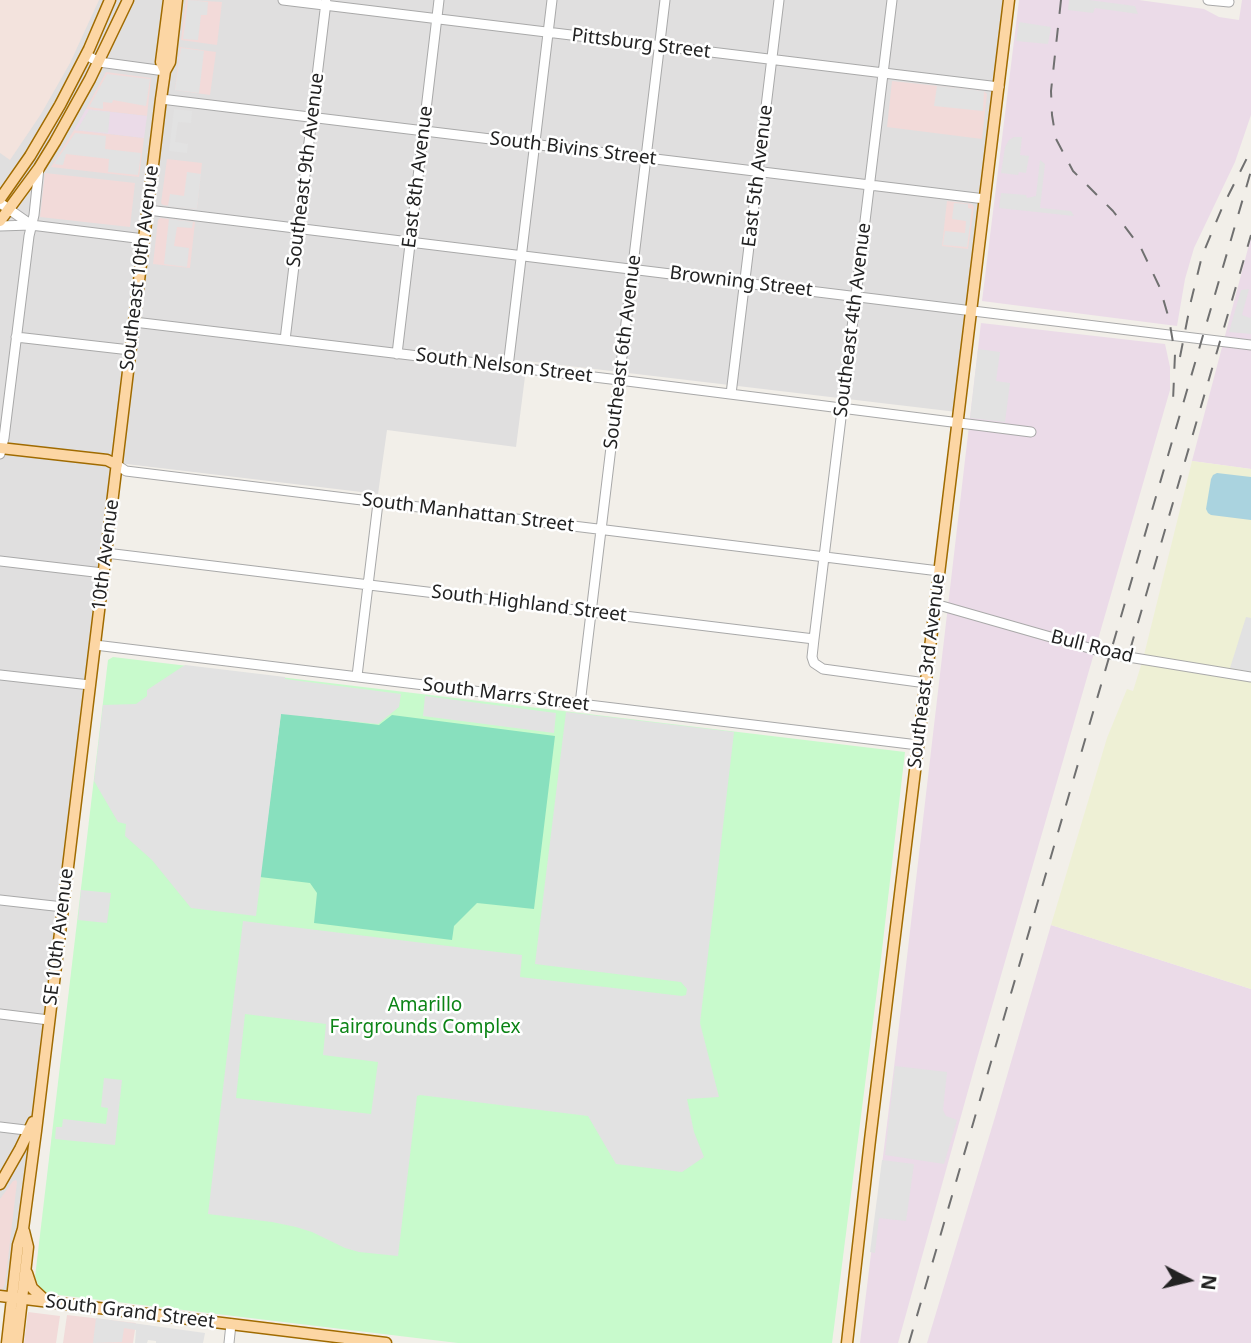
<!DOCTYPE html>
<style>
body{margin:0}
#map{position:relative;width:1251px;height:1343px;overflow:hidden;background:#f2efe9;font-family:"Noto Sans",sans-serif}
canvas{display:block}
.north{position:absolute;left:1153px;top:1245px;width:70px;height:70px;-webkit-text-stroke:5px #fff;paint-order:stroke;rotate:97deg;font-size:19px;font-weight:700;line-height:28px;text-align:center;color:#222}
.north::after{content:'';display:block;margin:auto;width:24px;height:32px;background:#222;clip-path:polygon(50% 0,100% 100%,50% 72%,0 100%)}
</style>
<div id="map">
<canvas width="1251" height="1343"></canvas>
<div class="north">N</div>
</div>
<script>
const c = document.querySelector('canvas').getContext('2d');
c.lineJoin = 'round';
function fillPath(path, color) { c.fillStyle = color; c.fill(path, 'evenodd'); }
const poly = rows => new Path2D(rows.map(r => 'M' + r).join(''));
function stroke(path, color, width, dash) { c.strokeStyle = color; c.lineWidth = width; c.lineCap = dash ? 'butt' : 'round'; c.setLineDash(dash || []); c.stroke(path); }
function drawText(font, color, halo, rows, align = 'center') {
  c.font = font + ' "Noto Sans",sans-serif'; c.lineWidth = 5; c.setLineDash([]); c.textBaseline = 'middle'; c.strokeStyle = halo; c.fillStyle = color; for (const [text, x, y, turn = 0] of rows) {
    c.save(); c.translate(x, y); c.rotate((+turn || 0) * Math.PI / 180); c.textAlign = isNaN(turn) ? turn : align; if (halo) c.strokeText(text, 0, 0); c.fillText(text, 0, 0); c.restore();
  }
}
const residential = poly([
 [0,0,1004,0,957,412,527,361,516,447,387,430,378,494,118,463,17,1293,0,1291]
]);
const commercial = poly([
 [186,0,222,2,217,45,181,40],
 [180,47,216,52,210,95,175,90],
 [106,72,151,78,147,116,86,109],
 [892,81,984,91,987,94,982,139,887,127],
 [74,130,144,138,139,177,51,167],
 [167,159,202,163,197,209,163,205,161,203],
 [45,173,135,183,130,227,40,217],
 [947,201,972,204,974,207,968,249,942,246],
 [160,218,195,222,190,268,153,264,158,220],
 [16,1180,17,1182,5,1284,2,1290,0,1289,0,1199,13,1181],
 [28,1312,60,1316,56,1343,24,1343],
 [67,1315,136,1323,133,1343,63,1343]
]);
const industrial = poly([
 [1019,0,1139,0,1204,9,1219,17,1239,20,1242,0,1251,0,1251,115,1235,162,1194,248,1185,279,1177,326,982,301],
 [86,109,147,116,144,138,74,130],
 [1251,237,1251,469,1192,461],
 [981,323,1165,344,1170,367,1170,390,976,1062,898,1343,860,1343,896,1051],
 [1051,925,1251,989,1251,1343,927,1343,995,1117]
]);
const military = poly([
 [0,0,99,0,70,63,41,114,10,160,0,153]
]);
const farmland = poly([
 [1192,461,1251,469,1251,989,1051,925,1107,738,1127,689,1133,691,1143,659]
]);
const park = poly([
 [113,657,905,752,880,967,832,1343,458,1343,42,1293,35,1277,108,660]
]);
const pitch = poly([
 [281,713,379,725,392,715,555,736,534,909,477,903,454,926,452,940,314,923,317,893,310,883,260,877]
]);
const parking = poly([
 [188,0,208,2,207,15,201,15,198,40,183,39],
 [1069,0,1089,0,1135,6,1138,14,1095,8,1093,13,1068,10],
 [1019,22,1051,27,1048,44,1016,41],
 [181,48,204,51,199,93,175,90],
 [107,74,150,79,146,106,113,100,112,103,103,102,103,109,89,107],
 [937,86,984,91,983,111,934,106],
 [174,109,192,111,191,123,178,122,175,142,188,144,187,153,169,151],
 [89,110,110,112,108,133,77,130],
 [75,133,106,136,105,149,141,153,138,175,108,172,109,159,66,154,63,165,54,164],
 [1014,137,1022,137,1020,155,1029,156,1026,173,1019,172,1018,175,1001,173,1005,147,1009,140],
 [1040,160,1045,164,1040,208,1071,211,1074,216,999,208,1001,193,1026,195,1027,198,1036,196],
 [187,172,201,174,197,209,168,206,170,194,184,196],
 [954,203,968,204,968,208,972,209,967,247,943,245,945,231,965,233,966,221,952,219],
 [169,219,193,222,192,228,177,227,174,246,189,248,187,267,164,264],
 [1249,289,1242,315,1250,318,1251,316,1251,334,1229,332,1241,290],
 [978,349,1000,352,996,381,1010,383,1005,422,970,418],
 [1246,617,1251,618,1251,672,1230,668],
 [185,665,285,677,285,679,401,694,399,707,378,724,281,714,256,916,191,908,152,860,125,836,126,824,118,822,94,781,103,705,136,704,147,696,147,690],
 [425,696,556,713,554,733,423,716],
 [566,712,734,732,700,1023,719,1097,687,1099,694,1132,704,1157,682,1172,616,1164,588,1116,420,1095,417,1096,398,1256,359,1252,345,1248,312,1232,296,1227,272,1222,208,1214,243,921,522,955,520,977,682,996,686,995,687,989,681,982,535,964],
 [245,1014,326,1024,323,1055,378,1062,371,1114,236,1098],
 [81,890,111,893,107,923,78,920],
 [895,1066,947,1072,943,1110,946,1116,957,1120,944,1164,885,1155],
 [104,1078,122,1080,115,1145,55,1139,56,1127,62,1127,63,1119,106,1124,108,1108,101,1107],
 [882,1160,914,1164,906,1221,879,1218,875,1253,870,1252],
 [96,1318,205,1333,203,1343,156,1343,156,1341,148,1340,147,1343,135,1343,136,1330,124,1328,122,1342,93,1343]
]);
const water = poly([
 [1217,473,1251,477,1251,520,1211,515,1208,513,1206,509,1211,479,1213,475]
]);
const minor = poly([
 [283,0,999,87],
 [1208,0,1229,2],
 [86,55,99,62,165,71],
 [161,99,985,199],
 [0,203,30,224],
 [148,210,1251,345],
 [0,226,31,225,144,239],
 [134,322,619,380,1031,432],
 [16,337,130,350],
 [285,340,326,2],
 [397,354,439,0],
 [508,367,552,0],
 [731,394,779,0],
 [0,454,4,438,29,236,34,215,39,168],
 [117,465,126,471,939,571],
 [106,553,814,639,812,657,814,663,823,669,926,683],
 [0,561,103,573],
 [935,604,1110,654,1251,677],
 [814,639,892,0],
 [95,645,918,745],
 [0,675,90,685],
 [357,676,378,503],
 [580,704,665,0],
 [0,900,63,907],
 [0,1014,49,1020],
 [0,1127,34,1131],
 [229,1343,231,1324]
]);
const major = poly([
 [165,71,161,62,169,0],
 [0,199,30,156,60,105,89,49,110,0],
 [0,221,39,168,55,142,90,79,128,0],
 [0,448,107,460,117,465],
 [0,1184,20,1149,33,1122],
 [27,1273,32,1288,47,1302],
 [0,1296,386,1343],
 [7,1343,18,1245,23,1229,36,1131,161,99,165,71,170,62,177,0],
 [17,1343,28,1247,24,1231],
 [847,1343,870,1140,1009,0]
]);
const rail = poly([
 [1061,0,1051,91,1052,115,1056,139,1073,171,1113,211,1141,248,1160,288,1169,319,1175,354,1173,401],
 [1180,357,1191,301,1202,256,1222,208,1251,150],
 [1130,650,1251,235],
 [909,1343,1251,171]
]);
const streetNames = [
 ["Pittsburg Street",641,44,7],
 ["South Bivins Street",573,149,7],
 ["Southeast 9th Avenue",306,170,-83],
 ["East 5th Avenue",758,176,-83],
 ["East 8th Avenue",418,177,-83],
 ["Southeast 10th Avenue",140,268,-83],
 ["Browning Street",741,282,7],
 ["Southeast 4th Avenue",853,320,-83],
 ["Southeast 6th Avenue",623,352,-83],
 ["South Nelson Street",504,366,7],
 ["South Manhattan Street",468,513,7],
 ["10th Avenue",106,555,-83],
 ["South Highland Street",529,604,7],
 ["Bull Road",1092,647,14],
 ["Southeast 3rd Avenue",927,671,-83],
 ["South Marrs Street",506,695,7],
 ["SE 10th Avenue",59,937,-83],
 ["South Grand Street",130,1312,7]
];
const parkNames = [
 ["Amarillo",425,1006],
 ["Fairgrounds Complex",425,1028]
];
fillPath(residential, '#e0dfdf');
fillPath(commercial, '#f2dad9');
fillPath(industrial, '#ebdbe8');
fillPath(military, '#f3e3dd');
fillPath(farmland, '#eef0d5');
fillPath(park, '#c8facc');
fillPath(pitch, '#88e0be');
fillPath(parking, '#e2e2e2');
fillPath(water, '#aad3df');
stroke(minor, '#a9a9a9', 11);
stroke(major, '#a06b00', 13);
stroke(minor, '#fff', 9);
stroke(major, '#fcd6a4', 10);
stroke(rail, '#707070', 2, [14, 14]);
drawText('19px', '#222', '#fff', streetNames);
drawText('19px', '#0c8416', '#fff', parkNames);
</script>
